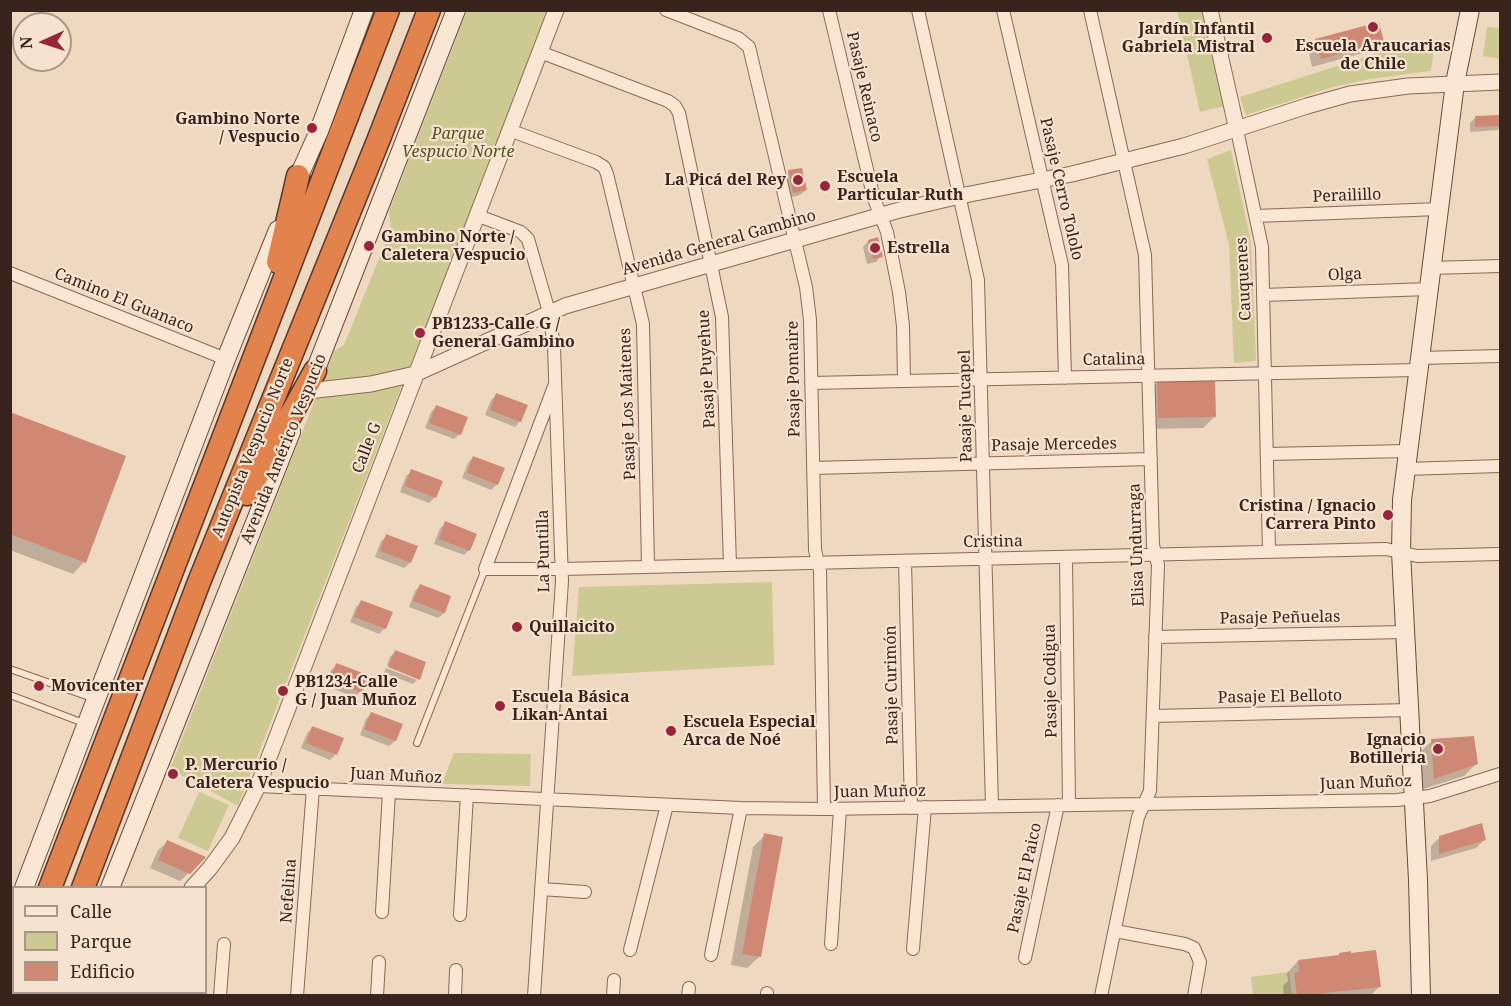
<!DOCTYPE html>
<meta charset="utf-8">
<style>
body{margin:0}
#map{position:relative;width:1511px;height:1006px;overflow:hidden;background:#efd8c0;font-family:"Noto Serif",serif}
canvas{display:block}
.frame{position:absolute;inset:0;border:12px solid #38241c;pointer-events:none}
.legend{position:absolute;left:12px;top:886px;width:195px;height:108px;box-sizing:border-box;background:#f6e3cf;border:2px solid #aa9787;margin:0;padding:8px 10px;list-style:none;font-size:18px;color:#38241c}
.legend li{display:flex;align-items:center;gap:12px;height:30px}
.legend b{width:30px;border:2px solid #aa9787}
.north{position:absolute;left:12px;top:12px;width:60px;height:60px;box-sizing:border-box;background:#f6e3cf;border:2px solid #aa9787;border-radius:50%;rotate:267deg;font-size:16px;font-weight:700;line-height:24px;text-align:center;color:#38241c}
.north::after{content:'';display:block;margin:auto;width:21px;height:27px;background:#99253d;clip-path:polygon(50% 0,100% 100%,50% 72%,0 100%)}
</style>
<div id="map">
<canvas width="1511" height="1006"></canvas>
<div class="frame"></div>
<ul class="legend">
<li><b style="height:8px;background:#fae7d3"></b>Calle</li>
<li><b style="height:16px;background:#cdc993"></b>Parque</li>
<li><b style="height:16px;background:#cf8874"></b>Edificio</li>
</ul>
<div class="north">N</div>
</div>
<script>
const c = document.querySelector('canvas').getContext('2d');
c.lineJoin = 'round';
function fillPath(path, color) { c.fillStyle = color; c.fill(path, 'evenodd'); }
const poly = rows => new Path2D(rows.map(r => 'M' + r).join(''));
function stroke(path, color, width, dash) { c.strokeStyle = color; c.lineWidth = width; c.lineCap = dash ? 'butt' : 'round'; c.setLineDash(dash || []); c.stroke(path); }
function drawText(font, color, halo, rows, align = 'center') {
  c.font = font + ' "Noto Serif",serif'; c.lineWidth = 4.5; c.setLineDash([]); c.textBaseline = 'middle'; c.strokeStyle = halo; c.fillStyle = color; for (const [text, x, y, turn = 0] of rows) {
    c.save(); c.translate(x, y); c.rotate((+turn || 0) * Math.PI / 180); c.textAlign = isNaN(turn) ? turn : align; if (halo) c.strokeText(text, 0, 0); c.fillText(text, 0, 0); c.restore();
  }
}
const green = poly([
 [467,11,552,11,496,156,414,355,238,806,170,769,334,351,344,345,391,229,389,211],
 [1177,11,1204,11,1225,106,1200,112],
 [1487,27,1500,28,1500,59,1483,56],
 [1406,44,1434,49,1431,71,1370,79,1333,87,1246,115,1240,97],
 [1231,150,1251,242,1256,361,1234,363,1229,245,1207,159],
 [772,582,774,665,572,676,579,587],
 [454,753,531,754,530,786,442,784],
 [199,792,229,805,208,851,178,838],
 [1289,972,1292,995,1253,995,1251,977]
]);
const shadow = poly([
 [1316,40,1383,41,1374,50,1312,67,1308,49],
 [1500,116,1500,127,1498,130,1470,132,1470,123,1475,118],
 [789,172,806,190,800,195,788,198,784,177],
 [868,241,881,256,876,262,867,264,863,247],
 [1158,382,1215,416,1203,428,1147,429,1146,394],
 [497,394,520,421,515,427,485,415,491,400],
 [436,407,460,434,454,439,425,428,431,412],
 [10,413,84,562,73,574,10,550],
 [473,457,497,484,491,490,462,478,468,463],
 [412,471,435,497,429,503,400,492,406,476],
 [446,523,469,550,464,555,434,544,440,528],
 [387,536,410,563,404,568,375,557,381,541],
 [420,586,449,597,444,613,438,618,409,607,415,591],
 [362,601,385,628,379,634,350,622,356,607],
 [395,652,424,663,418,679,418,677,387,665,390,657],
 [337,665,360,692,355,697,326,686,331,670],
 [386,668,417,680,413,684,384,673],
 [371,714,401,725,395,741,389,746,360,735,366,719],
 [313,728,336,754,330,760,301,748,307,733],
 [1432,741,1476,764,1464,776,1423,789,1420,752],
 [765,835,759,957,747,968,731,965,753,847],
 [1440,837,1485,839,1476,848,1431,861,1431,846],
 [167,842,204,858,180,881,150,868,158,850],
 [1338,956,1379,987,1370,996,1284,996,1283,986,1288,981,1287,973,1298,961]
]);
const building = poly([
 [1379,22,1384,42,1321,59,1315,39],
 [1500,115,1500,126,1475,127,1475,116],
 [802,168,807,190,793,193,788,170],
 [878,237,883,257,873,259,868,240],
 [1215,379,1216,417,1158,418,1157,381],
 [496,393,528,405,521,422,490,410],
 [436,405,468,417,461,435,429,423],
 [10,412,126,456,86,563,10,534],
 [473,456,505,468,498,485,467,473],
 [411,469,443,481,436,498,405,486],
 [445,521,477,534,470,551,439,539],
 [386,534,418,546,411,563,380,551],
 [420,584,451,596,445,613,413,601],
 [361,600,393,612,386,629,354,617],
 [395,650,426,662,420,680,388,667],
 [336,663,368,675,362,693,330,680],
 [371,712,403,724,396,741,364,729],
 [312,726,344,738,337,755,306,743],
 [1474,736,1478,764,1434,779,1431,739],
 [1482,823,1486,840,1439,854,1439,836],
 [764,833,783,837,761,957,742,954],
 [167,840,206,857,190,874,158,860],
 [1376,950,1381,987,1297,996,1294,973,1299,972,1298,960,1339,955,1339,953,1351,951,1351,953]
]);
const service = poly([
 [10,669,95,699],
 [10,695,86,724],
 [417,743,485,569]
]);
const minor = poly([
 [666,10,738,38,749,47,806,287,810,320,815,550,820,571,824,809],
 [829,10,874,199,887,232,899,292,903,326,904,381],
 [918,10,978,280,992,806],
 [1003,10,1062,265,1065,378],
 [1090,10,1145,255,1153,545,1158,565,1150,791,1138,817,1101,996],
 [540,52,668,101,675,106,679,113,722,317,730,565],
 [509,130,596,162,604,167,607,174,643,324,648,567],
 [1237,130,1262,247,1269,552],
 [476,215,521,232,528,239,549,312,554,347,562,581,534,996],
 [1256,216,1439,209],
 [1431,268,1500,266],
 [10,273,226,359],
 [1264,295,1428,289],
 [1419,358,1500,356],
 [811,383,1417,370],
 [555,384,485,569,562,569,1386,549,1417,556,1500,554],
 [1267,454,1407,451],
 [813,468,1151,459],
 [1405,469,1500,466],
 [1066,557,1069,805],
 [905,561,911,808],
 [1155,637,1405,632],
 [1153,716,1409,710],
 [258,786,741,808,824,809,1397,800,1430,796,1500,774],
 [541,889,585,892],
 [382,912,389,792],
 [460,915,467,795],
 [1115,931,1185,944,1194,948,1200,962,1194,996],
 [831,944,840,809],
 [913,949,925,807],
 [630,950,667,805],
 [711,955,741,808],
 [1025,958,1058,805],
 [220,996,224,944],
 [297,996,313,788],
 [377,996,379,962],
 [455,996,456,970],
 [613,996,614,980],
 [688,996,689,988],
 [767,996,767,993]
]);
const tertiary = poly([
 [1210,10,1237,130],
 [308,391,371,384,415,374,565,306,896,211,960,196,1072,174,1184,146,1307,106,1350,94,1408,86,1500,82],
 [192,888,210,868,232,838,258,786,556,10],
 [121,996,123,992]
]);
const secondary = poly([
 [294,187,319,131,364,10],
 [310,384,456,10],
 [24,888,226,359,278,230],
 [110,888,291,432],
 [10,922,14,914],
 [69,996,70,992],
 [1421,996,1418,880,1401,552,1402,500,1455,83,1470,10]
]);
const motorway = poly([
 [278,262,298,176],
 [247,494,315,371],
 [50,888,388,10],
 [83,888,199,582,378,141,429,10],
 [10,992,14,984],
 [41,996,42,992]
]);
const markers = [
 [1373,27,6,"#99253d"],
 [1267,38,6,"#99253d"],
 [312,128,6,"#99253d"],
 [798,180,6,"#99253d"],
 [825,186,6,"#99253d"],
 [369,246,6,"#99253d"],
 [875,248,6,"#99253d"],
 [420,333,6,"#99253d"],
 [1388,515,6,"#99253d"],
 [517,627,6,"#99253d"],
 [39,686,6,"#99253d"],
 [283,691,6,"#99253d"],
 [500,706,6,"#99253d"],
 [671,731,6,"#99253d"],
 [1438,749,6,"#99253d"],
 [173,774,6,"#99253d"]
];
const poiNames = [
 ["Jardín Infantil",1255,29,"right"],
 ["Gabriela Mistral",1255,47,"right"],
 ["Escuela Araucarias",1373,46,"center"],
 ["de Chile",1373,64,"center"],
 ["Gambino Norte",300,119,"right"],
 ["/ Vespucio",300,137,"right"],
 ["Escuela",837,177],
 ["Particular Ruth",837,195],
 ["La Picá del Rey",786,180,"right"],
 ["Gambino Norte /",381,237],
 ["Caletera Vespucio",381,255],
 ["Estrella",887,248],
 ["PB1233-Calle G /",432,324],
 ["General Gambino",432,342],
 ["Cristina / Ignacio",1376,506,"right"],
 ["Carrera Pinto",1376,524,"right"],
 ["Quillaicito",529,627],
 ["PB1234-Calle",295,682],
 ["G / Juan Muñoz",295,700],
 ["Movicenter",51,686],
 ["Escuela Básica",512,697],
 ["Likan-Antai",512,715],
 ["Escuela Especial",683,722],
 ["Arca de Noé",683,740],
 ["Ignacio",1426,740,"right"],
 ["Botilleria",1426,758,"right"],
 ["P. Mercurio /",185,765],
 ["Caletera Vespucio",185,783]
];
const streetNames = [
 ["Pasaje Reinaco",864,87,77],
 ["Pasaje Cerro Tololo",1061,189,77],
 ["Perailillo",1347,196,-2],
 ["Avenida General Gambino",719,243,-16],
 ["Olga",1345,275,-2],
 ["Cauquenes",1244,279,-93],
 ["Camino El Guanaco",124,301,22],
 ["Catalina",1114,360,-1],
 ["Pasaje Puyehue",707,369,-93],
 ["Pasaje Pomaire",794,379,-91],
 ["Pasaje Los Maitenes",628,404,-92],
 ["Pasaje Tucapel",966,406,-91],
 ["Pasaje Mercedes",1054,445,-1],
 ["Autopista Vespucio Norte",253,448,-68],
 ["Calle G",367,448,-69],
 ["Avenida Américo Vespucio",284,449,-68],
 ["Cristina",993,542,-1],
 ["Elisa Undurraga",1137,545,-92],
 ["La Puntilla",544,551,-91],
 ["Pasaje Peñuelas",1280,618,-1],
 ["Pasaje Codigua",1051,681,-91],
 ["Pasaje Curimón",892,685,-91],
 ["Pasaje El Belloto",1280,697,-1],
 ["Juan Muñoz",396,776,3],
 ["Juan Muñoz",1366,783,-2],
 ["Juan Muñoz",880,792,-1],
 ["Pasaje El Paico",1025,878,-78],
 ["Nefelina",289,891,-86]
];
const parkNames = [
 ["Parque",458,134],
 ["Vespucio Norte",458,152]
];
fillPath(green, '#cdc993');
fillPath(shadow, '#0003');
fillPath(building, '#cf8874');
stroke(service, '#896857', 8);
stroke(minor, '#896857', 14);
stroke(tertiary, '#896857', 17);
stroke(secondary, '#6a493b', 20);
stroke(motorway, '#56372c', 25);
stroke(service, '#fae7d3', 6);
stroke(minor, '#fae7d3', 12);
stroke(tertiary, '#fae7d3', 15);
stroke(secondary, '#fae7d3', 18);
stroke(motorway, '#e2834d', 22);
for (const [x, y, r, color] of markers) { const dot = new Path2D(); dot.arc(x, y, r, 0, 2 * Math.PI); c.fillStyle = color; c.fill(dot); stroke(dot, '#f6e3cf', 2); }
drawText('bold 16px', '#38241c', '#f6e3cf', poiNames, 'left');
drawText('16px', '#38241c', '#f6e3cf', streetNames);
drawText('italic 16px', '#525522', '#f6e3cf', parkNames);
</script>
